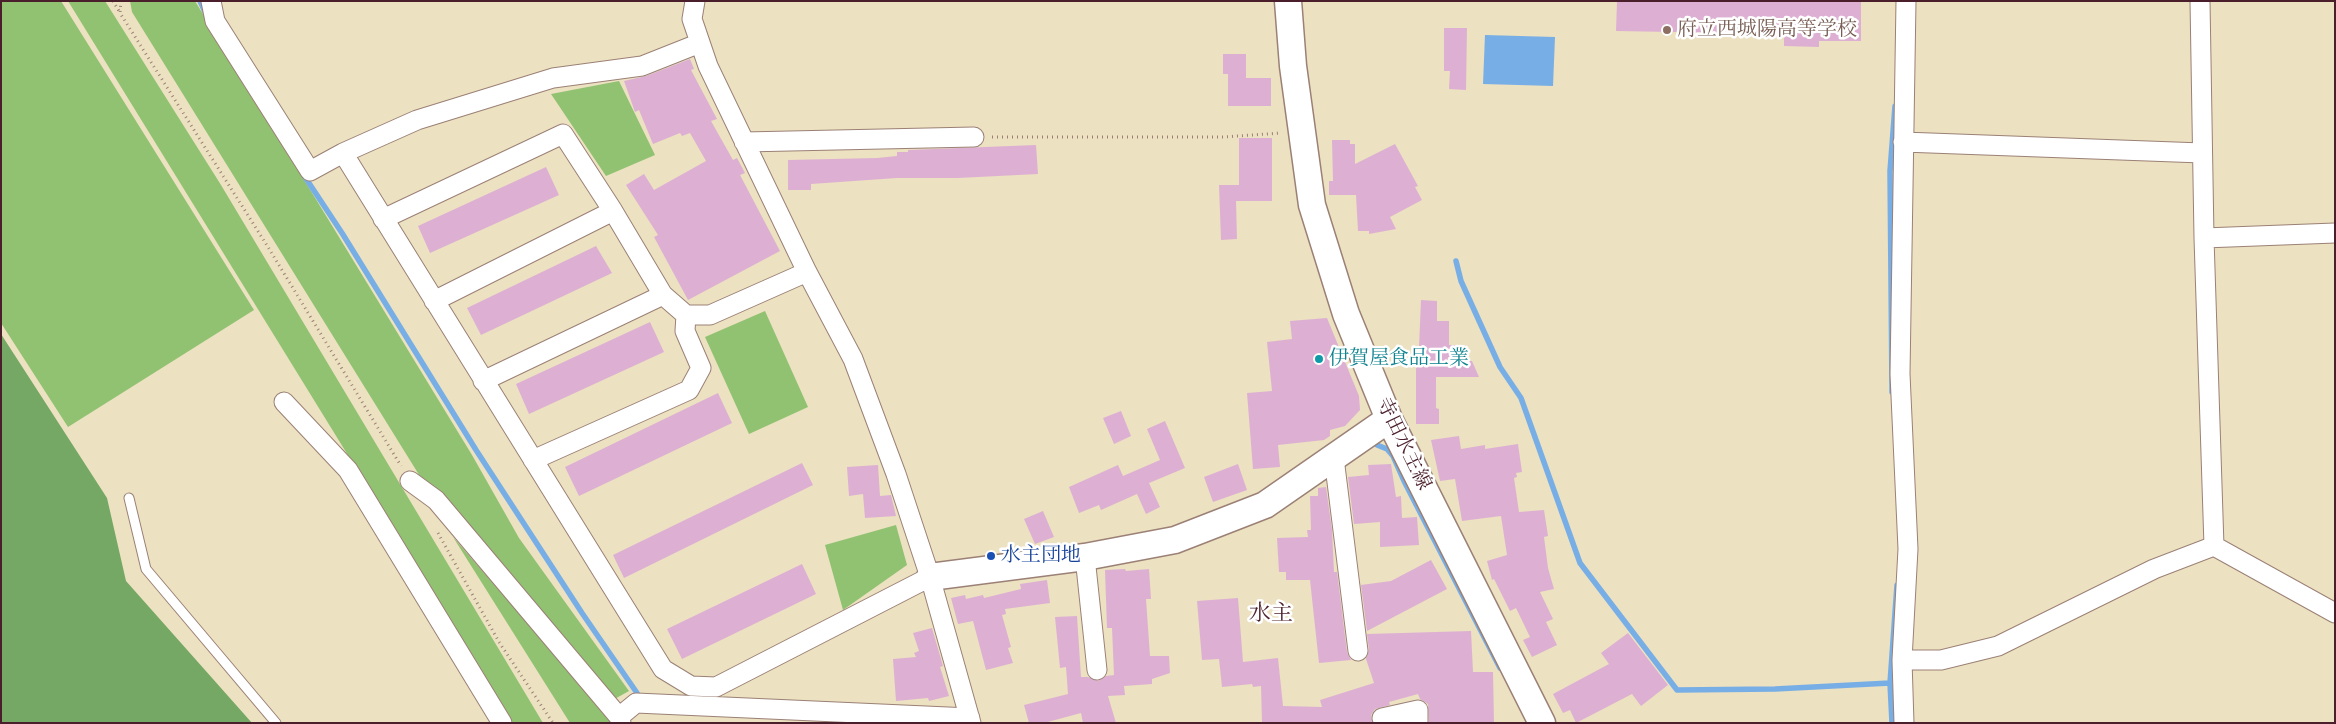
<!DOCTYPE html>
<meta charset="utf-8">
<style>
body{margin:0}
#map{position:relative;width:2336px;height:724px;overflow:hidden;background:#ece1c0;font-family:"IM FELL Great Primer",serif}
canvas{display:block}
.frame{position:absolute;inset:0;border:2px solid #4a1f2b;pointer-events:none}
</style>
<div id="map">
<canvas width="2336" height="724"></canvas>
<div class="frame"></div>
</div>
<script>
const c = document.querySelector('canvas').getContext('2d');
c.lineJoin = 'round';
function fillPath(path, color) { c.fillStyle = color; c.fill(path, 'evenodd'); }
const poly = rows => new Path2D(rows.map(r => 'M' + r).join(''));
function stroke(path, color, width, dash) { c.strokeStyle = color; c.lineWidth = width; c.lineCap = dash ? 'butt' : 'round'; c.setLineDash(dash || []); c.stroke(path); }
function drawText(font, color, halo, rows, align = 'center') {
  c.font = font + ' "IM FELL Great Primer","Noto Serif JP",serif'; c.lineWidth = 5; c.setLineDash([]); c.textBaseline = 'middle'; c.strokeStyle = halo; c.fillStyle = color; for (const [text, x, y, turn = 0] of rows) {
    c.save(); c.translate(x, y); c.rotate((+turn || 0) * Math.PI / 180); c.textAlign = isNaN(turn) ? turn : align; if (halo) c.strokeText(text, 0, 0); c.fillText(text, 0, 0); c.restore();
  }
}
const green = poly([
 [1,1,61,1,254,310,68,427,1,323],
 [68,1,105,1,221,185,543,723,513,723],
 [130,1,195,1,472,455,519,538,629,691,611,701,421,478,132,12],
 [619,81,655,155,606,176,551,94],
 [765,311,808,407,749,434,705,337],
 [896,525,907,565,843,610,825,545],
 [453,537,614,723,570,723]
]);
const forest = poly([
 [1,334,107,498,126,581,252,723,1,723]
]);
const water = poly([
 [1485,35,1555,37,1553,86,1483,84]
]);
const stream = poly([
 [200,1,206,14],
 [303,174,342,233,476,450,582,613,637,693],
 [1456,261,1461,281,1500,367,1521,398,1580,563,1677,690,1775,689,1890,683],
 [1892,392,1890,171,1895,106],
 [1377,445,1387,449,1393,456,1404,481,1500,668],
 [1892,723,1890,683,1897,585]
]);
const building = poly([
 [1617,1,1861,1,1861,41,1819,41,1819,47,1784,46,1784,34,1616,31],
 [1444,28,1467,28,1466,90,1449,89,1450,71,1444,71],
 [1223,54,1246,54,1246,78,1271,78,1271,106,1228,106,1228,74,1223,74],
 [690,59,694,69,691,70,717,119,711,121,733,160,737,158,745,173,740,175,780,251,688,300,654,237,658,235,626,185,644,174,654,190,706,161,690,133,682,136,680,133,653,144,639,110,635,112,624,81,646,76],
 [1239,138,1272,138,1272,201,1236,201,1237,239,1221,240,1219,185,1239,185],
 [1332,140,1350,140,1350,144,1355,144,1355,164,1395,144,1418,186,1415,187,1422,200,1390,217,1396,229,1369,234,1369,231,1358,231,1356,195,1329,195,1329,181,1333,181],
 [1036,145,1038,174,958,178,897,178,811,184,811,190,788,190,788,160,877,158,897,156,897,152,908,152,908,150],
 [546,167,559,195,430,253,418,226],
 [596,246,612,273,481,335,467,308],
 [1421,300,1437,301,1437,321,1449,321,1449,345,1466,345,1465,361,1472,361,1479,377,1436,377,1436,408,1439,409,1439,424,1416,424,1416,347,1419,347],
 [1327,318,1359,396,1360,410,1345,426,1330,430,1330,436,1324,440,1278,445,1280,467,1253,469,1247,393,1272,391,1267,342,1292,339,1290,321],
 [650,322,664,352,529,414,516,384],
 [718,393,732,423,579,496,565,467],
 [1121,411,1131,436,1114,444,1103,418],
 [1165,421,1185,468,1149,483,1160,507,1146,514,1137,494,1101,510,1099,505,1079,513,1069,487,1118,465,1123,476,1160,460,1147,429],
 [1459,436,1461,449,1485,445,1485,449,1518,444,1522,472,1516,473,1517,477,1514,478,1519,512,1544,510,1548,536,1544,537,1548,568,1554,589,1540,592,1553,619,1546,622,1557,645,1532,657,1523,640,1530,637,1516,608,1510,611,1494,579,1492,580,1487,561,1507,555,1501,516,1462,521,1455,479,1440,481,1431,440],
 [802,463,813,485,624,578,613,555],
 [1238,464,1247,490,1213,502,1204,477],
 [1391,464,1396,497,1401,496,1402,518,1417,517,1419,545,1380,547,1380,522,1354,524,1348,477,1369,475,1368,465],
 [878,465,880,496,891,495,896,516,865,518,863,494,849,496,847,467],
 [1326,487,1332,530,1334,572,1337,572,1347,652,1351,660,1319,663,1310,580,1286,580,1286,572,1279,572,1277,538,1308,537,1307,530,1311,530,1310,496,1318,496,1318,488],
 [1043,511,1054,537,1035,544,1024,519],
 [1431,560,1447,589,1367,631,1361,585,1391,581],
 [802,564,816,594,682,659,667,629],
 [1125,569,1126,571,1149,569,1151,599,1146,599,1150,656,1169,656,1170,673,1152,679,1152,684,1124,686,1125,695,1108,696,1116,723,1083,723,1081,713,1044,723,1029,723,1024,705,1068,694,1066,667,1060,668,1055,617,1077,616,1081,677,1088,677,1098,681,1106,676,1114,675,1112,628,1107,628,1105,570],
 [1047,580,1050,603,1005,609,1006,614,1002,615,1011,647,1008,648,1013,663,986,670,973,621,958,624,951,598,965,595,966,599,983,595,984,598,1021,589,1020,584],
 [1238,598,1243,662,1278,658,1283,706,1322,707,1320,700,1374,683,1366,659,1369,650,1367,634,1471,631,1473,672,1493,672,1494,723,1429,723,1428,704,1420,699,1418,694,1389,702,1390,705,1375,709,1371,715,1372,723,1262,723,1261,686,1253,687,1252,684,1222,687,1219,659,1202,660,1197,601],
 [932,628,943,666,940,667,949,696,929,701,928,698,896,701,893,659,916,657,914,653,919,651,913,633],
 [1628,633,1668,685,1641,706,1632,694,1576,723,1570,710,1563,713,1553,694,1609,664,1601,653]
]);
const path = poly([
 [113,1,119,11],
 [121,1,120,13,268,247,401,466],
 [992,137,1223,137,1281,133],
 [438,533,499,642,553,723]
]);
const lane = poly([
 [129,498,146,569,276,723]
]);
const street = poly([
 [211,1,215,21,310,171,343,153,417,120,553,78,642,66,700,43],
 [695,1,692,19,708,66,807,272,853,359,896,474,930,577,971,723],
 [2200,1,2204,238,2214,546,2335,613],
 [744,142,974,137],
 [1903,142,2202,153],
 [343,153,663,669,691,686,716,687,930,577],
 [383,219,563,134,613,211,663,295,686,315,710,315,807,272],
 [2204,238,2335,233],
 [434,301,613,211],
 [483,381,663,295],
 [284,402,348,470,502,723],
 [1334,458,1358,651],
 [533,460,689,390,701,368,685,331,686,315],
 [410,481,436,500,619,717,621,723],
 [1085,557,1097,670],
 [1902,660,1941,660,1998,646,2154,569,2214,546],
 [619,717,636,703,970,718],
 [1382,718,1418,710,1418,723],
 [1904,723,1902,660,1908,549,1900,374,1906,1]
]);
const secondary = poly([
 [1288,1,1293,66,1312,205,1346,314,1389,419,1542,723],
 [930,577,1085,557,1175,540,1265,505,1389,419]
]);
const markers = [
 [1667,30,5,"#8d6e63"],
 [1319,359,5,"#0f9aa8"],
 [991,556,5,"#1a4fb4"]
];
const educationNames = [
 ["府立西城陽高等学校",1677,30]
];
const cultureNames = [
 ["伊賀屋食品工業",1329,359]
];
const streetNames = [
 ["寺田水主線",1403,444,64]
];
const transitNames = [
 ["水主団地",1001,556]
];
const quarterNames = [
 ["水主",1271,615]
];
fillPath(green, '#91c272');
fillPath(forest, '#74a864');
fillPath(water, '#78aee6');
stroke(stream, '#78aee6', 5.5);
fillPath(building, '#ddb0d3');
stroke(lane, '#9b8076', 11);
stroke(street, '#9b8076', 21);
stroke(secondary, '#9b8076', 29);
stroke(path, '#9b8076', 3, [1, 4]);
stroke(lane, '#fff', 9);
stroke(street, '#fff', 19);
stroke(secondary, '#fff', 26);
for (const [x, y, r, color] of markers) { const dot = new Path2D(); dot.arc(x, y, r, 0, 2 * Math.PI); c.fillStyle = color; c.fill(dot); stroke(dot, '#fff', 2); }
drawText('20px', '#785e54', '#fff', educationNames, 'left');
drawText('20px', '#0d838f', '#fff', cultureNames, 'left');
drawText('20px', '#4a1f2b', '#fff', streetNames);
drawText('20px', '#164399', '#fff', transitNames, 'left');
drawText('22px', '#4a1f2b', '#fff', quarterNames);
</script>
